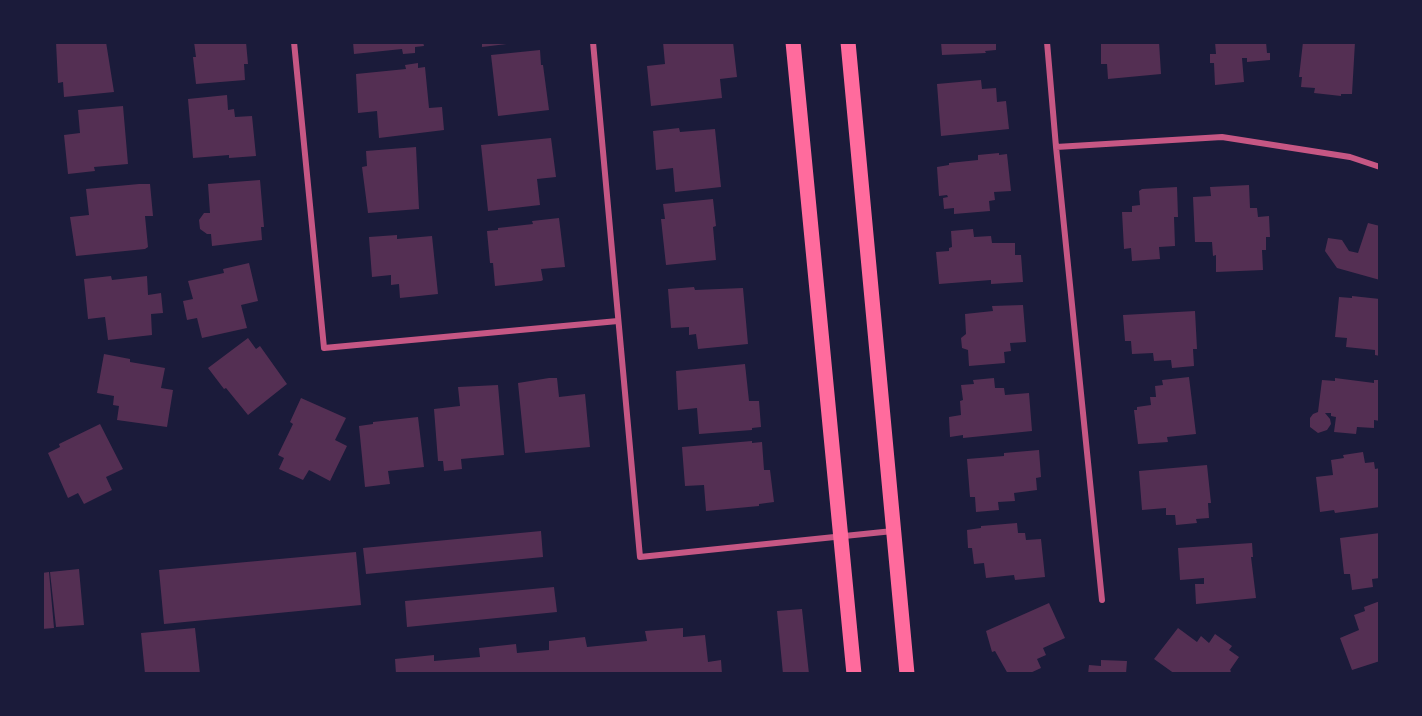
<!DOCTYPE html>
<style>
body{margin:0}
#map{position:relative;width:1422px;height:716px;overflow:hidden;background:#1b1b3a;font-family:Quicksand,sans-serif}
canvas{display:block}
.frame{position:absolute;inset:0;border:44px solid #1b1b3a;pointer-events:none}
</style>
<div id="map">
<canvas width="1422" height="716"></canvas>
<div class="frame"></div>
</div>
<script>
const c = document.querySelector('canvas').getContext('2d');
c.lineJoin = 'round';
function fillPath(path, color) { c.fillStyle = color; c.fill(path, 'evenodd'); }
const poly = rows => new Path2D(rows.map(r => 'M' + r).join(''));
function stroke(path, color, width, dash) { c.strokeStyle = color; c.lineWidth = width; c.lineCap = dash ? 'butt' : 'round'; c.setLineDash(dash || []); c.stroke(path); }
const building = poly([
 [56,42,106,42,114,92,64,97,63,82,58,83],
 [194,42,246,42,248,64,244,64,245,80,196,84,193,57,196,57],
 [353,42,423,42,424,46,415,47,415,53,403,54,402,49,354,54],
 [482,42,515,42,515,43,482,47],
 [663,42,733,42,737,77,720,79,722,98,651,106,647,66,665,64],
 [941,42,996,42,996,50,985,51,986,53,942,55],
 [1101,42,1159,42,1161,74,1108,79,1107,64,1101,64],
 [1215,42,1266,42,1267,53,1270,53,1270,60,1247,62,1247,58,1242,58,1244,82,1215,85,1214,63,1210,63,1210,54,1216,54],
 [1303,42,1355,42,1352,94,1341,94,1341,96,1314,93,1315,88,1301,87,1302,77,1299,77],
 [540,50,541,65,543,65,549,110,498,116,491,55],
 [418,63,418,68,425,67,429,108,442,107,444,130,379,138,377,111,358,113,356,74,406,69,405,65],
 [981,80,982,89,996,88,997,102,1006,101,1009,129,941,136,937,84],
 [227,95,228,110,234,109,235,117,252,116,256,156,229,158,229,155,193,158,188,99],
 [123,106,128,164,94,167,95,171,68,174,64,135,80,133,78,110],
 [679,128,680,132,715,129,721,187,675,192,673,168,656,170,653,131],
 [551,138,556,177,537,179,540,205,488,211,481,145],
 [416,147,419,209,368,213,362,167,367,166,366,151],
 [999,153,999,155,1007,154,1011,191,994,192,995,200,989,201,990,211,954,214,954,208,944,209,943,198,948,197,947,195,939,196,937,167,949,165,949,163,978,160,978,155],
 [260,180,264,227,261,227,262,240,212,246,211,234,207,234,200,229,199,220,204,213,210,213,208,184],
 [139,184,150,184,153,216,145,216,148,247,145,249,76,256,70,217,89,215,86,189],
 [1249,185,1250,208,1257,208,1258,217,1269,216,1270,237,1266,237,1266,250,1262,250,1263,270,1216,272,1216,255,1213,256,1212,242,1195,242,1193,197,1211,196,1210,187],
 [1177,187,1178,217,1174,217,1175,246,1159,247,1160,259,1132,261,1131,248,1124,249,1122,212,1132,212,1132,206,1140,205,1139,191,1142,189],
 [713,199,716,226,713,227,716,260,666,265,661,219,665,219,663,204],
 [559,218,565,267,541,269,543,280,541,281,495,286,493,263,490,263,487,231,498,230,498,228,533,224,532,221],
 [1368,223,1380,226,1380,280,1337,268,1325,251,1328,238,1342,240,1349,251,1358,253],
 [973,229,974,237,991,236,992,243,1015,243,1015,255,1021,255,1023,282,991,284,991,280,939,284,936,252,949,251,949,248,952,247,951,231],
 [397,235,397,239,432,236,438,294,400,298,399,284,391,285,391,275,372,277,369,237],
 [249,263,258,301,241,305,247,328,202,338,197,318,187,320,183,301,193,299,188,281,224,273,223,269],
 [111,276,112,280,147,276,148,295,161,293,163,313,151,314,152,335,108,340,105,317,88,319,84,279],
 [694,287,695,290,743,288,748,344,698,349,696,334,689,335,689,327,671,328,668,289],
 [1352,296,1380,299,1380,356,1375,355,1375,350,1346,347,1347,338,1335,337,1339,297,1352,298],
 [1023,305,1026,342,1010,343,1011,351,1004,352,1005,363,969,366,968,350,962,348,961,338,966,334,965,314,993,311,992,306],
 [1195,311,1197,349,1193,349,1194,366,1172,368,1171,360,1154,361,1153,353,1132,354,1131,341,1125,341,1123,315],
 [248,338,256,349,260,346,287,384,248,415,226,388,224,389,208,368],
 [104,354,130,359,130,362,165,368,161,388,173,390,167,427,117,420,119,406,113,405,114,396,97,393],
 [745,364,749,401,759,401,761,427,752,428,752,430,699,434,697,408,678,410,676,371],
 [1189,377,1196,434,1167,437,1168,442,1138,444,1134,410,1137,410,1137,407,1151,405,1150,397,1156,397,1155,386,1163,385,1162,380],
 [549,378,557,378,559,397,585,394,590,447,525,453,518,383],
 [994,378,995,388,1004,388,1005,395,1029,393,1032,431,963,438,963,435,950,437,949,417,961,415,960,401,963,400,961,385,974,384,973,380],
 [1335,378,1374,383,1374,380,1380,380,1380,421,1374,420,1374,428,1357,427,1356,434,1334,432,1336,417,1331,416,1331,413,1325,413,1330,419,1331,424,1327,430,1318,433,1310,427,1310,418,1313,414,1318,412,1322,380,1335,381],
 [498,385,504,455,461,459,462,469,444,471,443,461,438,461,434,409,460,406,458,387],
 [301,398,346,418,335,440,347,446,330,481,309,470,303,480,279,469,284,458,278,455,293,424,290,422],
 [418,417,424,467,388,471,390,484,365,487,359,426,373,424,373,422],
 [100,424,123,469,106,477,112,490,84,504,78,493,68,498,48,453,60,447,59,444],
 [752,441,752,443,762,442,764,470,770,470,774,502,759,504,759,506,706,511,704,485,685,486,682,447],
 [1039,450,1041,477,1036,478,1037,490,1014,493,1015,501,998,502,999,510,976,512,975,497,970,497,967,459,1004,456,1004,453],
 [1363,452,1365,463,1374,462,1375,469,1380,468,1380,507,1335,513,1334,510,1320,512,1316,477,1333,475,1331,460,1344,458,1343,455],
 [1207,465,1211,503,1208,503,1209,518,1196,519,1197,523,1176,525,1175,515,1166,515,1166,508,1142,510,1139,471],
 [1017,523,1018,533,1025,533,1026,540,1041,539,1045,577,1015,580,1014,575,986,578,984,563,974,564,972,548,968,548,967,530,981,528,981,526],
 [541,531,543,557,366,574,363,548],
 [1380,533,1380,578,1372,579,1373,587,1352,590,1350,574,1344,574,1340,538],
 [1252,543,1253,557,1251,557,1256,598,1196,604,1195,584,1204,584,1204,578,1180,580,1178,548],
 [356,552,361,605,164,624,159,570],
 [79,569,84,625,56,627,50,572],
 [49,572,54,628,42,629,42,573],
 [554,587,557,612,407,627,405,601],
 [1380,601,1380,661,1352,670,1340,638,1359,630,1354,615,1365,611,1364,607],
 [1049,603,1065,638,1043,648,1046,655,1037,659,1041,668,1028,674,1021,672,1008,674,995,651,992,652,986,631],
 [802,609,809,674,783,674,777,611],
 [195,628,200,674,145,674,141,633],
 [683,628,683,637,705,635,708,662,721,660,722,674,396,674,395,659,434,655,434,661,480,657,479,648,516,644,517,653,549,650,549,641,585,637,587,647,647,641,645,631],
 [1178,628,1197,642,1201,636,1209,643,1215,634,1232,646,1229,650,1239,657,1230,670,1231,671,1229,674,1175,674,1154,659],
 [1101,660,1127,661,1126,674,1088,674,1089,665,1101,666]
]);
const minor = poly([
 [294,42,324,348,618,321],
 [593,42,640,557,893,531],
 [1047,42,1056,147,1102,600],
 [1056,147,1222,137,1350,157,1380,167]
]);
const primary = poly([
 [793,42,854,674],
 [848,42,907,674]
]);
fillPath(building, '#542f53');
stroke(minor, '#c65784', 6);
stroke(primary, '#ff6b9d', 15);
</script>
